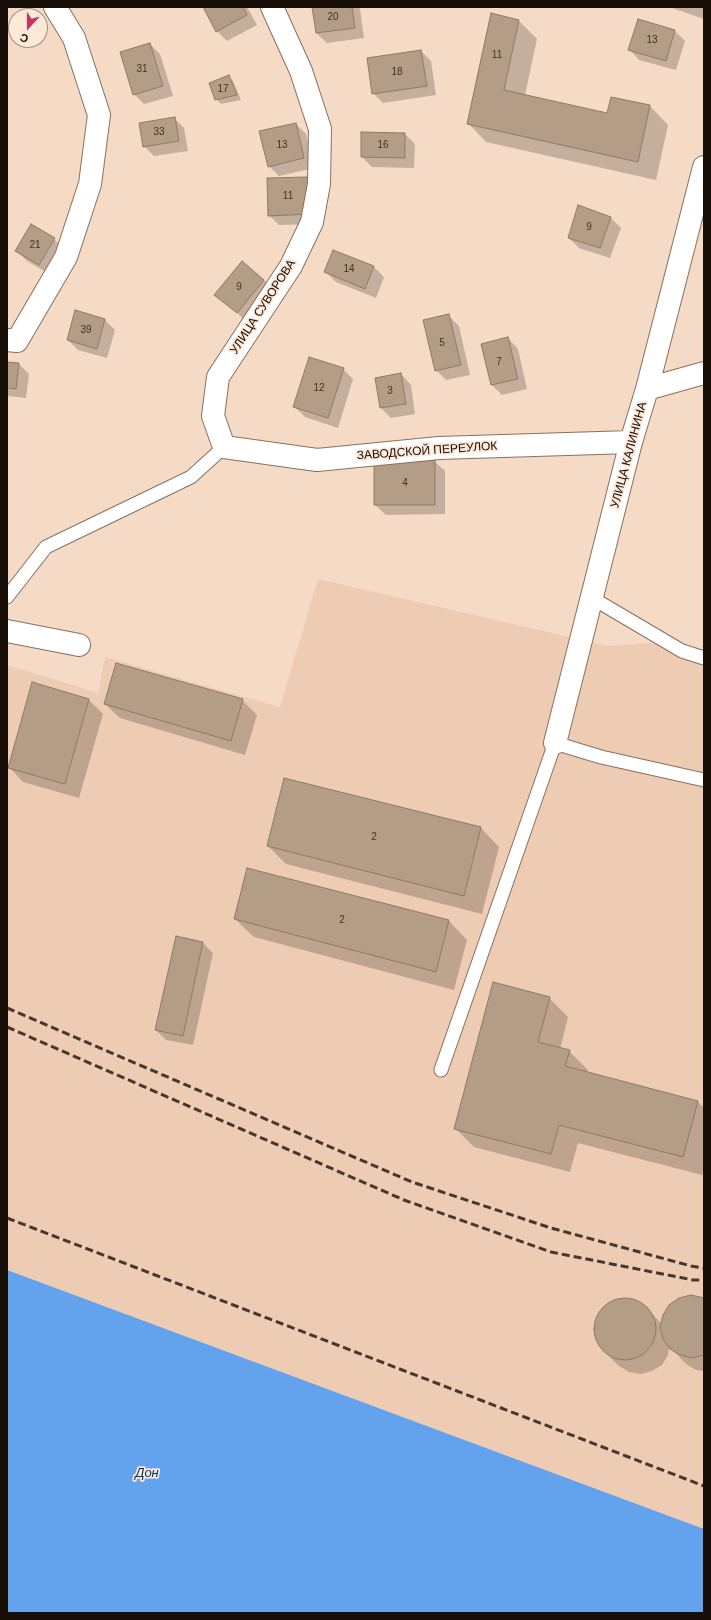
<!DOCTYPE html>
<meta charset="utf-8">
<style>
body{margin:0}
#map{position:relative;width:711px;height:1620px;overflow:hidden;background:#f5dac5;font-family:Arial,sans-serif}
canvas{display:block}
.frame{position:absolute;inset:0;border:8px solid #170e07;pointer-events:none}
.north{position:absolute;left:8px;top:8px;width:40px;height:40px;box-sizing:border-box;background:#fee8d8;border:1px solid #a29184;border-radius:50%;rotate:201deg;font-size:11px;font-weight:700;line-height:16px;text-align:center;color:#170e07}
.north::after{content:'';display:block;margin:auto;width:14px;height:18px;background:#c33664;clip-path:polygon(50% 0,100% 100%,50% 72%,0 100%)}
</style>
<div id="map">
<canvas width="711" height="1620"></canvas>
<div class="frame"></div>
<div class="north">С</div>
</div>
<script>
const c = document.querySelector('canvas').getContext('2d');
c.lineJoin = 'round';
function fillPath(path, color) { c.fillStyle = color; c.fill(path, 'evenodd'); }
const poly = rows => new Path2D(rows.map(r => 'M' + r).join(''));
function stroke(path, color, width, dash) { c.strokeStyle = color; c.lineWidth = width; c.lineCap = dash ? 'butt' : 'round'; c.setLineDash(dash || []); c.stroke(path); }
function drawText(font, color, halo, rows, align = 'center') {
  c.font = font + ' Arial,sans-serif'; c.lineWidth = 3.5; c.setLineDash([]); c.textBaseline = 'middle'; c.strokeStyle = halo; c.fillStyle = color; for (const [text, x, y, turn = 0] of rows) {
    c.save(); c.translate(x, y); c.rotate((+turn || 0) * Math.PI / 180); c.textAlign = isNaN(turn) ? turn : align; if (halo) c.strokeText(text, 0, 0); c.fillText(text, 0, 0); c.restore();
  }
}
const built = poly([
 [318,579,609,646,650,643,704,654,704,1529,7,1270,7,665,98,693,105,657,280,707]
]);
const water = poly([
 [7,1270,704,1529,704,1613,7,1613]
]);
const shadow = poly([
 [204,7,247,7,257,25,227,41,217,31],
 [313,7,358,7,360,9,364,38,327,43,316,33],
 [671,7,704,7,704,19,672,8],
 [518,20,537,39,525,95,608,114,650,106,668,125,656,180,486,142,468,123],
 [638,20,675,31,685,41,676,70,639,60,629,49],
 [150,44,160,54,173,96,144,104,134,94],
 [421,51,431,61,436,95,383,103,373,93],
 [228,76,233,81,241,100,221,104,216,99],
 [174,118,184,128,188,151,154,156,144,146],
 [296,124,306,134,314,168,279,176,269,166],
 [362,133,405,134,415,144,414,168,372,167,362,157],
 [307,178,318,188,319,224,279,225,269,215],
 [611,218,621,228,610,258,579,248,569,238],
 [54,239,64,249,49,274,27,261,17,251],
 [334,251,374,267,384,277,376,298,336,282,326,272],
 [264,280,274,290,247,322,216,294],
 [76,312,105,320,115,330,107,358,78,350,68,340],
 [449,316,459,326,470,375,446,380,436,370],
 [508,338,518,349,527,389,502,395,492,385,482,345],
 [7,363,19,364,29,374,26,398,7,396],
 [343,369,353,379,338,428,305,417,295,407],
 [401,374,411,385,415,414,391,418,381,408,376,378],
 [434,461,445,471,445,514,386,515,375,505,375,462],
 [88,699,103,714,79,798,23,782,9,767],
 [242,700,257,715,245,755,120,718,105,704],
 [481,828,499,847,482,914,286,864,268,846],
 [235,919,449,921,467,940,454,990,254,937],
 [177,937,203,943,213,953,193,1045,166,1040,156,1030],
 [549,998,568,1017,560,1049,569,1051,588,1070,587,1073,698,1102,704,1108,704,1167,702,1175,578,1143,570,1172,474,1147,455,1128],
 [624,1299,635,1301,645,1307,662,1324,704,1299,704,1371,696,1370,686,1364,669,1346,668,1355,662,1365,652,1371,641,1374,629,1372,619,1366,604,1351,597,1341,594,1330,596,1318,603,1308,612,1302]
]);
const building = poly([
 [203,7,243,7,247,15,216,32,203,7],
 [312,7,352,7,355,28,316,33,312,7],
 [491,13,519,20,504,90,607,113,611,97,650,105,638,162,467,124,491,13],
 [638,19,675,30,666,61,628,50,638,19],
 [150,43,163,86,133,95,120,52,150,43],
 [421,50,427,86,372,94,367,58,421,50],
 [229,75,237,95,215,100,209,83,229,75],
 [175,117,179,141,143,147,139,123,175,117],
 [296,123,304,158,268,167,259,131,296,123],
 [361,132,405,133,405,158,361,157,361,132],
 [308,177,309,214,268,216,267,178,308,177],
 [578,205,611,217,600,248,568,238,578,205],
 [31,224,55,238,39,265,15,251,31,224],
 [333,250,374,266,365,289,324,272,333,250],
 [242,261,264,280,237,313,214,295,242,261],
 [75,310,105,319,97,349,67,340,75,310],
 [449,314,461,365,435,371,423,320,449,314],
 [508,337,518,379,491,385,481,344,508,337],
 [309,357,344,368,328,418,293,407,309,357],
 [7,362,19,363,16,389,7,388,7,362],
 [401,373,406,404,380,408,375,378,401,373],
 [435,460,435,505,374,505,374,461,435,460],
 [116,663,243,699,231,741,104,704,116,663],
 [32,682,89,699,65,784,8,768,32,682],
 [284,778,481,827,464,896,267,846,284,778],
 [247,868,449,920,436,972,234,919,247,868],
 [176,936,203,942,183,1036,155,1030,176,936],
 [493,982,550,997,538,1042,570,1050,565,1066,698,1101,683,1157,559,1125,551,1154,454,1129,493,982],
 [691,1295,704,1298,704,1355,692,1358,680,1355,670,1349,663,1339,660,1327,663,1315,669,1305,679,1298,691,1295],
 '594 1329a31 31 0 1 1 62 0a31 31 0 1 1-62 0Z'
]);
const lane = poly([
 [7,597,46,547,191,477,224,447],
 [592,598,682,651,704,658],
 [441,1070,555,743,601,757,704,780]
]);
const street = poly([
 [272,7,301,71,320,129,319,184,312,222,291,266,218,377,213,416,224,447,317,460,439,448,631,442],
 [7,340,17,341,66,257,90,184,99,115,74,38,55,7],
 [647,389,704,373],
 [7,631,79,645],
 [555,743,631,442,647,389,704,167]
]);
const rail = poly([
 [7,1008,412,1182,551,1228,691,1266,704,1268],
 [7,1027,404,1200,551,1252,693,1280,704,1280],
 [7,1218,704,1486]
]);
const numberNames = [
 ["20",333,17],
 ["13",652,40],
 ["11",497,55],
 ["31",142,69],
 ["18",397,72],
 ["17",223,89],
 ["33",159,132],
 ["13",282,145],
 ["16",383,145],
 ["11",288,196],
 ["9",589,227],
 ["21",35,245],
 ["14",349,269],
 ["9",239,287],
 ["39",86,330],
 ["5",442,343],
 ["7",499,362],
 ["12",319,388],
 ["3",390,391],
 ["4",405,483],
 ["2",374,837],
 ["2",342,920]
];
const streetNames = [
 ["УЛИЦА СУВОРОВА",263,307,-57],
 ["ЗАВОДСКОЙ ПЕРЕУЛОК",427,451,-4],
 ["УЛИЦА КАЛИНИНА",629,455,-75]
];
const waterNames = [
 ["Дон",147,1473]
];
fillPath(built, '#eeccb3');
fillPath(water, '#63a3ed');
fillPath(shadow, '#0003');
fillPath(building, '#b39d86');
stroke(building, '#8e7a64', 1);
stroke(lane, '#88705e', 15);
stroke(street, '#88705e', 24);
stroke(lane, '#fff', 13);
stroke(street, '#fff', 22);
stroke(rail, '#45382e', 3, [8, 4]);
drawText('10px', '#3e3227', null, numberNames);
drawText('12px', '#170e07', '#fee8d8', streetNames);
drawText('italic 13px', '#053361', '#fee8d8', waterNames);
</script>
